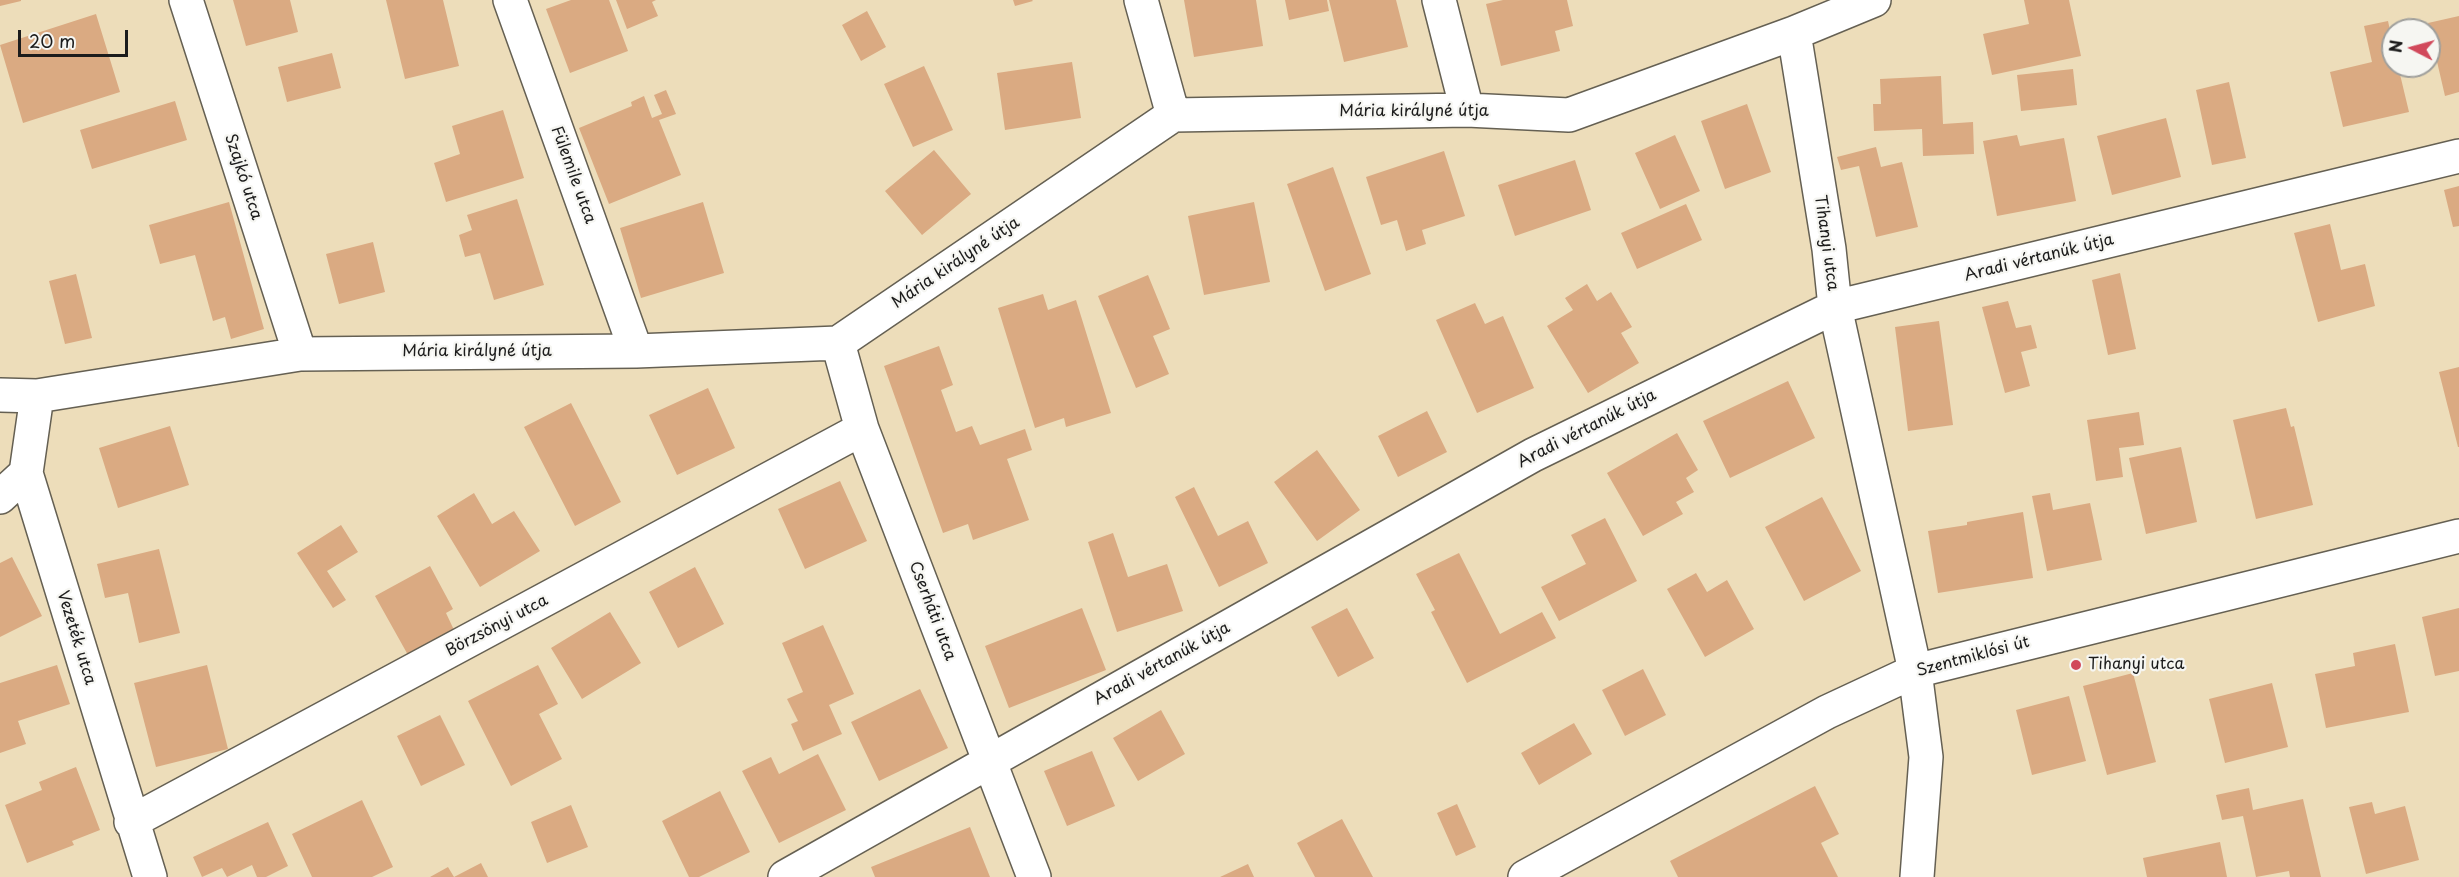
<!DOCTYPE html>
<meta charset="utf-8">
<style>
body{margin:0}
#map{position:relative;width:2459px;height:877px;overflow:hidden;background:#edddba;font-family:"Playpen Sans",sans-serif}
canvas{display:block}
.north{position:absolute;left:2381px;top:18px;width:60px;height:60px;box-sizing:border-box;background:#f6f6f2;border:2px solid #9f9f9c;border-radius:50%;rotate:276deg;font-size:16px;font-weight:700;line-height:24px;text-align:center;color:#1c1c1c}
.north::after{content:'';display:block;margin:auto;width:21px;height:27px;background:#d1495b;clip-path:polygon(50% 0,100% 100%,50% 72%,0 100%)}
.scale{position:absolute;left:18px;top:30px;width:110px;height:27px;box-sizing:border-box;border:3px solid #1c1c1c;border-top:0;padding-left:8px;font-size:18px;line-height:21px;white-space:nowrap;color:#1c1c1c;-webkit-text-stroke:4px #f6f6f2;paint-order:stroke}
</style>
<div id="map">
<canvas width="2459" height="877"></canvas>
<div class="north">N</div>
<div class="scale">20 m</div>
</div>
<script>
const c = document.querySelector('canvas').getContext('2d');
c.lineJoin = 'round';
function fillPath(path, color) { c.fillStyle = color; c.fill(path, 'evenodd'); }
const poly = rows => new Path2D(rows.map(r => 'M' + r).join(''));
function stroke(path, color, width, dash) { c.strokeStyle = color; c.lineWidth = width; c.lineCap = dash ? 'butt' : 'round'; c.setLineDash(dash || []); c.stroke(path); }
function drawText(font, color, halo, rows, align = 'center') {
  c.font = font + ' "Playpen Sans",sans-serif'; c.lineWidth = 4.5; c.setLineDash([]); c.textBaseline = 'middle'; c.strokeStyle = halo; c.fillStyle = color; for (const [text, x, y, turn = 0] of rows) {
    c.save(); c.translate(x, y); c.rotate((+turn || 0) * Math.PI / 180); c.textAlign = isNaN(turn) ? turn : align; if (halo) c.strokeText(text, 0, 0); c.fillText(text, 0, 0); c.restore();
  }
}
const building = poly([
 [0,0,21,0,21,1,0,6],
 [233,0,290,0,298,32,246,46],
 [386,0,443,0,459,66,405,79],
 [571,0,609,0,628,51,570,73,546,9],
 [616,0,656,0,652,2,658,16,627,29],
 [1013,0,1032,0,1033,1,1015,6],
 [1184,0,1256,0,1263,46,1194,57],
 [1285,0,1327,0,1329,11,1289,20],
 [1329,0,1396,0,1408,47,1344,62],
 [1503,0,1567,0,1573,26,1555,31,1560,51,1501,66,1486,4],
 [2024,0,2069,0,2081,56,1992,75,1983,34,2029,24],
 [867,11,886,47,861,61,842,25],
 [96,14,120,92,23,123,0,45],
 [2459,16,2459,92,2445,96,2428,23],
 [2388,21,2393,44,2393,66,2398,66,2409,112,2343,127,2330,72,2372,62,2364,26],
 [332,53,341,88,287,102,278,67],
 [1072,62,1081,118,1005,130,997,73],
 [924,66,953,130,913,147,884,84],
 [2073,69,2077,105,2021,111,2017,75],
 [1941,76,1943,124,1973,122,1974,154,1923,156,1922,129,1874,131,1873,104,1881,104,1880,79],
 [2229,82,2246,158,2212,165,2196,90],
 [666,90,676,114,659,120,681,175,609,204,579,128,632,106,631,102,644,96,652,118,662,114,654,95],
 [175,101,187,140,92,169,80,130],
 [1747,104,1771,172,1725,189,1701,121],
 [503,110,524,178,446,202,434,163,460,154,452,126],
 [2166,118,2181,177,2112,195,2097,136],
 [1675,135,1700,191,1660,209,1635,153],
 [2017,135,2020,146,2064,138,2076,201,1997,216,1983,141],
 [1876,147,1881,167,1902,162,1918,227,1876,237,1859,166,1841,170,1837,157],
 [934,150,971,194,922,235,885,191],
 [1444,151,1465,216,1422,230,1426,244,1406,251,1397,220,1381,225,1366,177],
 [1575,160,1591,210,1515,236,1498,185],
 [1333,167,1371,274,1325,291,1287,184],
 [2459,186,2459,226,2453,227,2444,190],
 [517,199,544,285,494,300,480,253,465,257,459,235,472,230,467,215],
 [229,202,264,329,231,339,225,317,213,321,195,255,160,264,149,225],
 [703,202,724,273,641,298,620,228],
 [1254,202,1270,282,1204,295,1188,216],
 [1686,204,1702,240,1637,269,1621,233],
 [2330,224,2341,270,2365,264,2375,306,2318,322,2294,233],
 [373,242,385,292,339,304,326,254],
 [2120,273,2136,349,2108,355,2092,280],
 [76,274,92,338,65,344,49,281],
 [1148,275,1170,329,1153,336,1169,374,1136,388,1098,296],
 [1587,284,1597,301,1611,292,1632,327,1621,333,1639,363,1588,393,1547,326,1573,310,1565,298],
 [1043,294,1048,310,1076,300,1111,413,1066,427,1064,418,1035,428,998,308],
 [2008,301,2016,328,2031,325,2037,348,2021,352,2030,386,2005,393,1982,307],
 [1475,303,1485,324,1503,316,1534,388,1477,413,1436,320],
 [1939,321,1953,425,1908,431,1895,327],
 [939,346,953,385,941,390,956,432,972,426,980,445,1025,429,1032,450,1007,459,1029,520,973,540,968,524,943,533,884,366],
 [2459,367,2459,447,2458,447,2439,372],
 [1788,381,1815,438,1730,478,1703,421],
 [708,388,735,448,677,475,649,415],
 [571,403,621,502,575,526,524,427],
 [2286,408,2291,427,2294,426,2313,505,2256,519,2233,420],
 [1427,411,1447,452,1398,477,1378,436],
 [2139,412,2144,445,2119,448,2123,477,2096,481,2087,420],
 [170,426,189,485,118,508,99,448],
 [1677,433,1698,470,1686,478,1694,492,1676,502,1683,514,1643,536,1607,473],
 [2181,447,2197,522,2146,534,2129,458],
 [1317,450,1360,510,1317,541,1274,482],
 [840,481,867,541,805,569,778,509],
 [1194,487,1218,536,1248,521,1268,563,1219,587,1175,497],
 [474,493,492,524,514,511,540,551,480,587,437,516],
 [2050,493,2053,510,2090,503,2102,560,2047,571,2032,496],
 [1822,497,1861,571,1804,601,1765,527],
 [2023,512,2033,578,1938,593,1928,531,1967,525,1967,522],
 [1605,518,1637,581,1559,621,1541,587,1586,564,1571,535],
 [341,525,358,552,327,571,346,600,333,608,297,553],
 [1113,533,1128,577,1167,564,1183,611,1117,632,1088,542],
 [159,549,180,633,139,643,128,593,105,598,97,564],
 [1459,553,1500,634,1542,612,1556,638,1467,683,1431,612,1435,610,1416,574],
 [12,557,42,616,0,637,0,563],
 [430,566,453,609,446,613,454,630,408,655,375,596],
 [695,567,724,624,678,648,649,592],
 [1696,573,1707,592,1727,580,1754,629,1705,657,1667,589],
 [1082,608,1106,670,1009,708,985,646],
 [1347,608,1374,658,1338,677,1311,627],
 [2459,608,2459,671,2435,676,2422,617],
 [610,612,641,663,582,699,551,648],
 [823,625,854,694,829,705,842,734,803,751,791,724,798,721,787,699,803,692,782,643],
 [2395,644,2409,712,2326,728,2315,674,2355,666,2353,653],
 [57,665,70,704,18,721,26,744,0,753,0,683],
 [207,665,228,749,156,767,134,683],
 [538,665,558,704,539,714,562,759,511,786,468,701],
 [1643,669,1666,715,1625,736,1602,690],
 [2133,673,2156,762,2107,775,2083,686],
 [2272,683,2288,747,2225,763,2209,699],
 [920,689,948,748,879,781,851,722],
 [2069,696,2086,761,2032,775,2016,710],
 [1161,710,1185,754,1138,781,1113,738],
 [440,715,465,765,421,786,397,736],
 [1574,723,1592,754,1539,785,1521,753],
 [1092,751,1115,806,1067,826,1044,771],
 [818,754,846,810,779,843,742,771,771,757,779,774],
 [76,767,100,830,72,841,74,845,27,863,5,805,42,790,39,782],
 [1815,786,1839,834,1821,843,1838,877,1678,877,1670,861],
 [2249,788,2253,810,2303,799,2321,877,2290,877,2289,871,2256,877,2243,816,2222,820,2216,795],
 [720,791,750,852,699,877,689,877,662,821],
 [362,800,393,867,372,877,312,877,292,834],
 [2372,802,2375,814,2405,806,2419,860,2366,874,2349,807],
 [1457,804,1476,847,1456,856,1437,813],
 [571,805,588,847,547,863,531,822],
 [1342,819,1373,877,1315,877,1297,843],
 [268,822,288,866,266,877,257,877,252,865,227,877,222,868,202,877,193,857],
 [970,827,990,877,875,877,871,867],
 [2220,842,2227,877,2147,877,2143,858],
 [481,863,488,877,454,877],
 [1248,864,1254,877,1220,877],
 [448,867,454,877,430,877]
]);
const minor = poly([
 [186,0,300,354],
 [510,0,636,351],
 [1141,0,1173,115],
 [1439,0,1467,110],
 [1794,33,1829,249,1835,307,1915,671,1926,757,1917,877],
 [838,343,862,429,1034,877],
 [0,395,37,396,300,354,636,351,838,343,1173,115,1467,110,1569,115,1794,33,1874,0],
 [37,396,26,473,150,877],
 [0,497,26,473],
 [131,822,862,429],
 [785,877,1533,455,1835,307,2459,156],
 [1525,877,1827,712,1915,671,2459,536]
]);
const markers = [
 [2076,665,6,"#d1495b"]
];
const streetNames = [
 ["Mária királyné útja",1414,112],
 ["Fülemile utca",573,175,70],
 ["Szajkó utca",243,177,72],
 ["Tihanyi utca",1826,243,82],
 ["Aradi vértanúk útja",2039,258,-14],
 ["Mária királyné útja",956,263,-34],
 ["Mária királyné útja",477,352],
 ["Aradi vértanúk útja",1587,429,-27],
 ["Cserháti utca",932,611,69],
 ["Börzsönyi utca",497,626,-28],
 ["Vezeték utca",76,638,73],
 ["Szentmiklósi út",1973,657,-15],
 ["Aradi vértanúk útja",1162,664,-29]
];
const poiNames = [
 ["Tihanyi utca",2088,665]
];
fillPath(building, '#daaa82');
stroke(minor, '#656053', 36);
stroke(minor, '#fff', 33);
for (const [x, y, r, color] of markers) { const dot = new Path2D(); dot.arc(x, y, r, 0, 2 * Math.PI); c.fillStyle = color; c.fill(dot); stroke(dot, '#f6f6f2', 2); }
drawText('16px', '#1c1c1c', '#f6f6f2', streetNames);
drawText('16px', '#1c1c1c', '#f6f6f2', poiNames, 'left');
</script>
